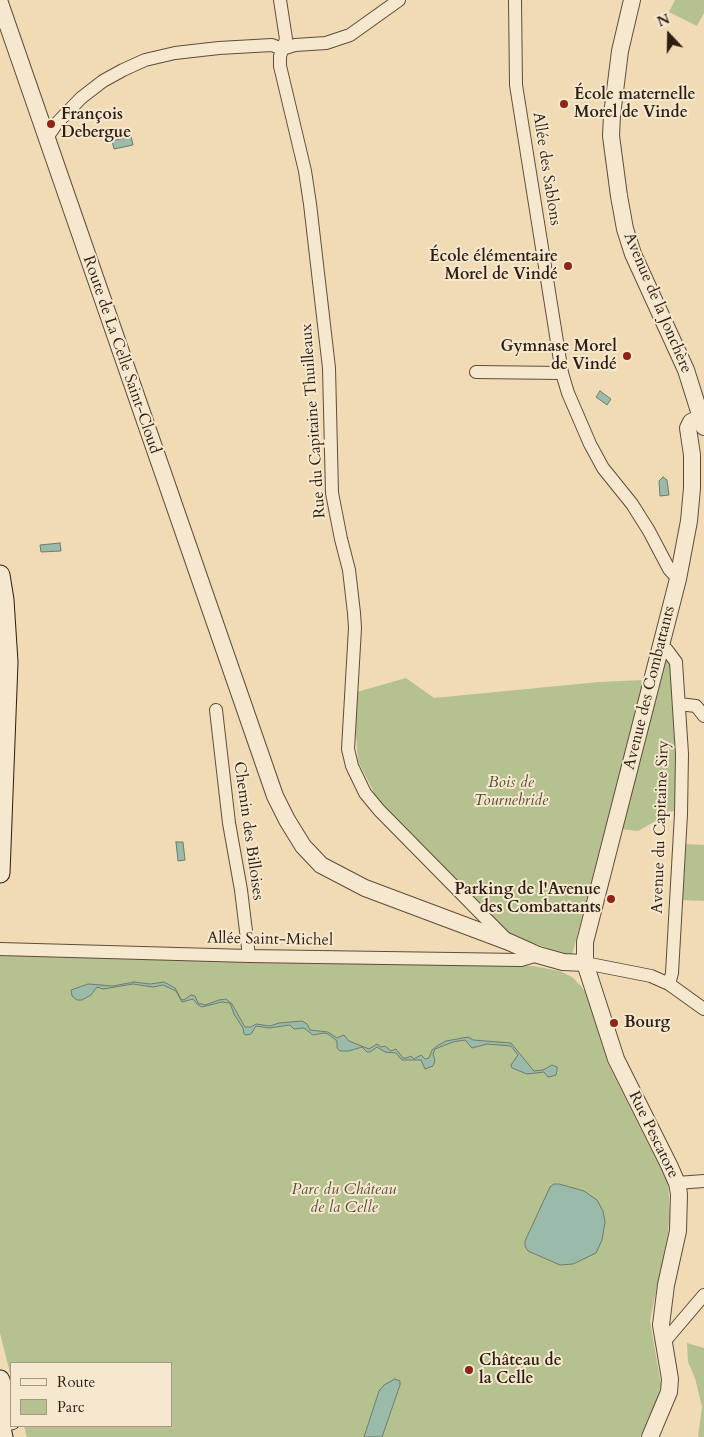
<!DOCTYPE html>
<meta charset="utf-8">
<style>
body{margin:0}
#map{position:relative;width:704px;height:1437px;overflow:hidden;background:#f0dbb4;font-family:Cardo,serif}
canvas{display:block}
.legend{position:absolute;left:10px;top:1362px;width:162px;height:65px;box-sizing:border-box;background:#f5e8ce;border:1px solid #a59784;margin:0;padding:6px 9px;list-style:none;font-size:15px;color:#2d1e14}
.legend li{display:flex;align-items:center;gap:10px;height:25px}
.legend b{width:25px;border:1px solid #a59784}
.north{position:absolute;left:644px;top:10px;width:50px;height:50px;-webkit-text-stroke:4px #f5e8ce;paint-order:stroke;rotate:339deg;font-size:14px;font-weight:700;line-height:20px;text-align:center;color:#2d1e14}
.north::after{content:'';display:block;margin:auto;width:18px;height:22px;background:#2d1e14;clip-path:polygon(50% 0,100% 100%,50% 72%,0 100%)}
</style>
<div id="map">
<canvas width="704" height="1437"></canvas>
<ul class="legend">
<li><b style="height:6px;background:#f5e8ce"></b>Route</li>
<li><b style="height:14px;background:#b6c190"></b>Parc</li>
</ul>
<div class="north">N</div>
</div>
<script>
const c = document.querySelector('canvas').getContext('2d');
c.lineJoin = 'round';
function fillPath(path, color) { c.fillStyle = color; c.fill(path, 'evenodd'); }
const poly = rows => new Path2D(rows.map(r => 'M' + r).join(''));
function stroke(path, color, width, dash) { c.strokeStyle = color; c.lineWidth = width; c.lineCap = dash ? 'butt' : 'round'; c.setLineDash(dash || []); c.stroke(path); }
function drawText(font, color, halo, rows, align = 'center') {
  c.font = font + ' Cardo,serif'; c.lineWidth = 4; c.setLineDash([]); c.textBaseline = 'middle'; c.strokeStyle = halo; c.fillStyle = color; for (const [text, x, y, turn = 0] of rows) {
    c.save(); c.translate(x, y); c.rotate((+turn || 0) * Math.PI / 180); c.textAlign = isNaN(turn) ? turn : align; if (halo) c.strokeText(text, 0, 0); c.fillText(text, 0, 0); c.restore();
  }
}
const green = poly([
 [675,0,704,0,704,13,697,26,669,12],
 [660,658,670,661,677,741,677,802,675,810,638,831,620,829],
 [406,678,434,698,599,682,644,680,572,955,570,956,511,935,439,864,377,798,358,761,355,721,357,692],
 [685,844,704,845,704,901,682,900],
 [14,954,533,966,560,971,572,977,580,985,586,993,608,1064,668,1183,670,1212,668,1233,650,1321,661,1385,658,1396,640,1437,27,1437,24,1426,171,1426,171,1363,11,1363,11,1377,0,1333,0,956],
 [687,1343,704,1348,704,1437,698,1437,702,1407,695,1378,688,1362]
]);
const water = poly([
 [131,136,133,145,114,149,112,141,131,136],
 [600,391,611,399,607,405,596,397,600,391],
 [663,477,667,480,669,495,660,496,659,481,663,477],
 [60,543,61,551,41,552,40,545,60,543],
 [176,842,183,842,185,860,178,861,176,842],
 [134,982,150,984,164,982,175,988,181,999,184,1000,191,995,195,996,198,1003,205,1005,219,1000,226,999,232,1004,245,1027,251,1027,256,1024,270,1026,279,1023,302,1021,307,1024,310,1030,328,1032,337,1038,344,1035,349,1041,369,1049,377,1044,381,1047,385,1046,391,1051,396,1049,403,1058,406,1058,411,1056,414,1059,421,1055,425,1059,429,1058,432,1050,437,1046,446,1041,468,1037,473,1040,511,1043,534,1071,543,1070,552,1065,557,1067,557,1070,556,1075,553,1076,548,1077,544,1072,527,1074,512,1068,511,1065,518,1055,511,1046,487,1044,472,1048,465,1040,453,1042,435,1049,433,1054,435,1061,433,1066,425,1069,421,1060,402,1060,396,1053,385,1052,377,1047,370,1052,367,1052,362,1047,349,1051,340,1051,337,1048,337,1041,328,1034,324,1033,313,1035,304,1028,294,1029,290,1025,269,1028,256,1026,251,1034,246,1035,244,1034,243,1028,234,1014,230,1003,222,1002,202,1007,197,1004,193,999,182,1002,176,991,163,985,153,987,133,984,103,989,97,987,91,995,82,1000,77,1000,72,996,71,990,88,984,113,986,134,982],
 [554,1184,559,1184,584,1191,597,1200,603,1211,605,1222,602,1240,596,1253,573,1264,560,1265,528,1251,525,1246,525,1241,550,1187,554,1184],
 [395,1379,400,1381,400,1385,382,1437,364,1437,379,1391,384,1385,395,1379]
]);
const minor = poly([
 [280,0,286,39,280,56,280,66,305,171,310,204,329,368,332,493,341,539,349,570,354,613,355,628,348,749,352,766,365,793,379,810,507,940],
 [515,0,516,85,562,373,568,393,590,444,603,468,632,504,649,531,669,569,678,579],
 [282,49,295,45,326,43,350,35,399,0],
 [46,139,57,123,81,98,103,81,123,70,145,60,175,53,219,48,272,45,282,49],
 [476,372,562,373],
 [660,648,667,650,676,662,682,754,681,814,672,973,669,984],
 [679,704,696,706,704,716],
 [216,710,229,823,241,890,249,956],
 [0,949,249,956,521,960,538,955],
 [585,963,651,976,669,984,704,1009],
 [677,1183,704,1181],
 [664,1342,704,1295]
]);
const tertiary = poly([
 [632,0,620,51,612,115,611,136,619,196,625,229,633,254,686,370,704,427],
 [0,3,275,796,287,820,303,846,321,865,365,888,509,942,538,955,563,962,585,963],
 [650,1437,669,1392,670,1379,661,1325,666,1285,678,1231,679,1194,677,1183,669,1165,616,1059,585,963,585,942,678,579,689,521,692,488,692,455,688,428,691,422,701,417]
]);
const secondary = poly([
 [0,575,4,600,8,662,0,873],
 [0,1380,11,1420],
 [0,1425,3,1437]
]);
const markers = [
 [564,104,5,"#8f2418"],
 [51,124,5,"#8f2418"],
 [568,266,5,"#8f2418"],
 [627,356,5,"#8f2418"],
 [611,899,5,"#8f2418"],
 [614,1023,5,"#8f2418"],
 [469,1370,5,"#8f2418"]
];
const poiNames = [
 ["École maternelle",574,95],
 ["Morel de Vinde",574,113],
 ["François",61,115],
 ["Debergue",61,133],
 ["École élémentaire",558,257,"right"],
 ["Morel de Vindé",558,275,"right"],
 ["Gymnase Morel",617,347,"right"],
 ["de Vindé",617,365,"right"],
 ["Parking de l'Avenue",601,890,"right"],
 ["des Combattants",601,908,"right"],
 ["Bourg",624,1023],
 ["Château de",479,1361],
 ["la Celle",479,1379]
];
const streetNames = [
 ["Allée des Sablons",546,169,81],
 ["Avenue de la Jonchère",657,303,67],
 ["Route de La Celle Saint-Cloud",121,355,71],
 ["Rue du Capitaine Thuilleaux",314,421,-94],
 ["Avenue des Combattants",650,688,-76],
 ["Avenue du Capitaine Siry",661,827,-88],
 ["Chemin des Billoises",248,831,82],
 ["Allée Saint-Michel",270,940,1],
 ["Rue Pescatore",653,1135,64]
];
const parkNames = [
 ["Bois de",511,783],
 ["Tournebride",511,801],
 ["Parc du Château",344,1190],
 ["de la Celle",344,1208]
];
fillPath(green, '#b6c190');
fillPath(water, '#9abbaa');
stroke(water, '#6e7c6e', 1);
stroke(minor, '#5e4d3c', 14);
stroke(tertiary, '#5e4d3c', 18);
stroke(secondary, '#2d1e14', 21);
stroke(minor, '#f5e8ce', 12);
stroke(tertiary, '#f5e8ce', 16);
stroke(secondary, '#f5e8ce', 19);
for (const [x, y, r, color] of markers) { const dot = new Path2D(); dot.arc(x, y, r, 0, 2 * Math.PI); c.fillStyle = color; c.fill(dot); stroke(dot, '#f5e8ce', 2); }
drawText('bold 16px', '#2d1e14', '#f5e8ce', poiNames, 'left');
drawText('16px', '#2d1e14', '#f5e8ce', streetNames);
drawText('italic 16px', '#564f39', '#f5e8ce', parkNames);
</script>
